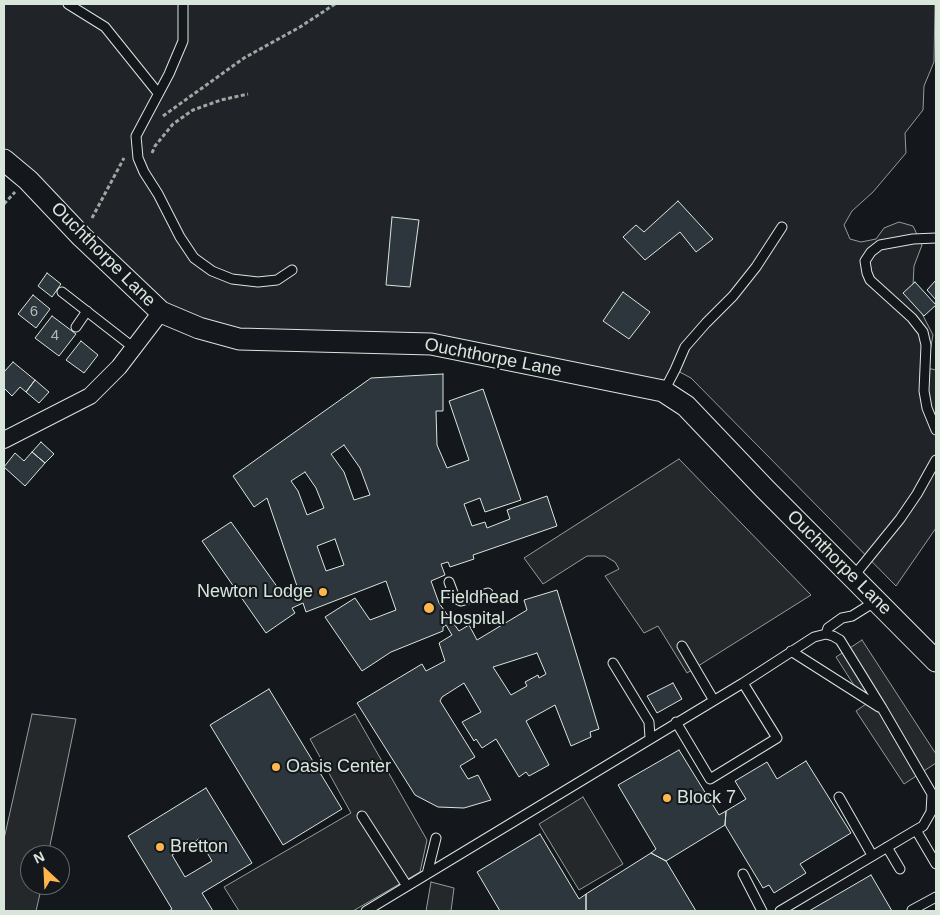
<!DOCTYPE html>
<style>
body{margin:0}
#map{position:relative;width:940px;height:915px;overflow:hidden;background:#14181c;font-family:Helvetica,sans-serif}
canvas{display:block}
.frame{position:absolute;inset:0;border:5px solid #d8e6dc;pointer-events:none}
.north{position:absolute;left:20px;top:845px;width:50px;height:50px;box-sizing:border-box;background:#14181c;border:1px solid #626a69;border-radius:50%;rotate:335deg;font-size:14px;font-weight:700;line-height:20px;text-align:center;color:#d8e6dc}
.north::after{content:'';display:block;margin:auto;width:18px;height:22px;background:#ffb74d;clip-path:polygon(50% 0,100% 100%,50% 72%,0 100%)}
</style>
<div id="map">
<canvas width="940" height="915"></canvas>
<div class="frame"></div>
<div class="north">N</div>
</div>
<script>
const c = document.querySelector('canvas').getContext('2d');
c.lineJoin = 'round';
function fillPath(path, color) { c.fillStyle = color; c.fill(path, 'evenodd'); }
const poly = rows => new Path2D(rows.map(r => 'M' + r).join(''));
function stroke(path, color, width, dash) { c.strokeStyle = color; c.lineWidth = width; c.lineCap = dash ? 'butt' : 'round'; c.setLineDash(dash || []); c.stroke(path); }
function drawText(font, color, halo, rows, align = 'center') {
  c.font = font + ' Helvetica,sans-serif'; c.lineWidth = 4; c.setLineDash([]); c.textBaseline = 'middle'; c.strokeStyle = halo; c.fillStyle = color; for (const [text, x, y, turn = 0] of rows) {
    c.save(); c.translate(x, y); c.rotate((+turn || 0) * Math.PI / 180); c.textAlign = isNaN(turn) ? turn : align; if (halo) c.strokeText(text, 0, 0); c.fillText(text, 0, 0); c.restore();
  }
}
const green = poly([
 [4,4,935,4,934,62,924,86,923,110,905,133,906,153,873,192,852,211,844,225,850,239,861,242,876,239,884,228,899,222,913,226,922,245,914,266,913,286,915,300,933,335,927,368,936,370,936,528,896,586,691,378,676,370,663,391,532,364,301,342,161,312,4,160,4,4]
]);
const parking = poly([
 [679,459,811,595,687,673,658,626,644,633,605,576,619,569,615,562,605,556,587,556,543,584,524,558,679,459],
 [862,640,936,754,936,763,904,784,856,711,866,704,836,657,862,640],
 [32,714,76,719,48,855,30,855,30,885,42,885,36,911,4,911,4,839,32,714],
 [355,714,427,840,420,872,353,911,239,911,224,887,351,813,310,739,355,714],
 [583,797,623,864,579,890,539,824,583,797],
 [431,882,454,888,451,911,426,911,431,882]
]);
const building = poly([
 [678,201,713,239,696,252,680,232,645,260,623,237,636,225,644,232,678,201],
 [392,217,419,220,410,287,386,285,392,217],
 [47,273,61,284,52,297,38,286,47,273],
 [936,280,936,300,927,290,936,280],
 [915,282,936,305,924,316,903,293,915,282],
 [623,292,650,312,629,339,603,321,623,292],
 [33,295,50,309,36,328,18,314,33,295],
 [52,316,76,334,59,356,35,338,52,316],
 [81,341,98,355,84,373,66,360,81,341],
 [13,362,35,380,26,392,20,387,12,396,4,388,4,372,13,362],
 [443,374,443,411,436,411,437,445,447,468,469,460,449,401,483,389,521,500,485,512,480,498,464,504,472,526,485,522,487,528,510,519,507,510,547,496,557,526,473,555,474,559,450,567,448,562,441,564,445,575,431,581,439,603,459,631,469,625,477,640,527,610,524,600,557,590,599,729,590,732,591,737,571,746,555,705,526,721,549,765,529,776,526,772,519,777,496,739,482,748,476,739,474,741,462,722,481,712,464,683,442,697,440,701,475,757,460,766,468,779,478,775,491,800,464,808,438,807,415,795,357,703,422,664,426,671,445,661,439,643,452,635,446,625,443,627,443,631,391,652,362,671,325,617,355,598,370,620,396,610,386,581,306,612,303,603,292,608,295,613,266,633,202,541,231,522,283,595,298,589,267,498,254,507,233,476,371,378,443,374],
 [344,445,360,468,370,495,354,500,344,472,331,454,344,445],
 [305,472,316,488,324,508,307,515,298,491,291,481,305,472],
 [335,539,344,565,326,571,317,546,335,539],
 [537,653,546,674,539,678,538,675,525,682,527,686,511,695,493,667,537,653],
 [35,380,49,392,39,403,26,392,35,380],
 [41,442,54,454,45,463,32,452,41,442],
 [32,452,45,463,25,486,4,467,15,453,24,461,32,452],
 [673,683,682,699,657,713,647,696,673,683],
 [269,689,342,809,283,845,210,725,269,689],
 [679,750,719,815,726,811,725,825,666,861,651,853,656,849,618,785,679,750],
 [806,761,851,833,800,864,806,873,774,893,769,885,763,888,725,825,726,811,746,799,735,781,767,762,777,779,806,761],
 [206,788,252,863,202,893,213,911,169,911,172,909,128,836,206,788],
 [199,839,212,861,185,877,172,855,199,839],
 [540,834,579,899,586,894,586,911,500,911,477,872,540,834],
 [651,853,666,861,696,911,586,911,586,894,651,853],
 [871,875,892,911,809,911,871,875]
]);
const path = poly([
 [163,116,244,58,300,27,335,4],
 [152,153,155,146,173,124,193,110,221,100,248,94],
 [4,204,15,192],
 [92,218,124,158]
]);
const service = poly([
 [68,4,105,27,158,93],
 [183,4,183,41,169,74,136,136,138,158,144,172,158,194,180,237,194,258,212,271,232,279,258,282,277,280,292,270],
 [936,238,913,239,880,245,871,252,865,261,867,273,870,280,912,318,923,332,926,345,924,391,927,408,936,430],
 [62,292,134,348],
 [76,327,87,311],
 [664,391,675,370,685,347,706,323,733,296,756,267,782,227],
 [853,577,900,519,917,494,936,460],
 [449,582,455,598,461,601,488,593],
 [826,634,828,628,842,618,852,616,876,601],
 [682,646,713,699],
 [791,651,879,707],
 [613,663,649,722,650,738],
 [676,722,710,779,777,738,743,683],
 [839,797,872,855],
 [362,816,407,886],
 [916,830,936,864],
 [887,847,900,869],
 [427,874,436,838],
 [743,874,762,911],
 [912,910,936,897],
 [366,911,743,683,814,637,826,634,833,636,840,640,882,708,932,794,931,812,923,826,916,830,780,911]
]);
const minor = poly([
 [4,440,90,396,119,367,161,312]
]);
const tertiary = poly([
 [4,160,28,180,82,237,161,312,199,328,239,339,431,344,663,391,686,406,765,489,936,661]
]);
const markers = [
 [323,592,5,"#ffb74d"],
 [429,608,6,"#ffb74d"],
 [276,767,5,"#ffb74d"],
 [667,798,5,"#ffb74d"],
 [160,847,5,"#ffb74d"]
];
const numberNames = [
 ["6",34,312],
 ["4",55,336]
];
const streetNames = [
 ["Ouchthorpe Lane",103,255,45],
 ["Ouchthorpe Lane",493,358,11],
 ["Ouchthorpe Lane",839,563,45]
];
const poiNames = [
 ["Newton Lodge",313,592,"right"],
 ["Fieldhead",440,598],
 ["Hospital",440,619],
 ["Oasis Center",286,767],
 ["Block 7",677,798],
 ["Bretton",170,847]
];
fillPath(green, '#202428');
stroke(green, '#939e99', 1);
fillPath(parking, '#24282b');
stroke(parking, '#939e99', 1);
fillPath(building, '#2c363c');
stroke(building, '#d8e6dc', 1);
stroke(service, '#d8e6dc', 11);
stroke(minor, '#d8e6dc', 18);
stroke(tertiary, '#d8e6dc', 23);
stroke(path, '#9da8a2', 3, [4, 2.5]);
stroke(service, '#14181c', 9);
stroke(minor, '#14181c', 16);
stroke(tertiary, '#14181c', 21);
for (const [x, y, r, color] of markers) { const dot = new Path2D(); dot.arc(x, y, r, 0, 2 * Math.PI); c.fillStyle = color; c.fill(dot); stroke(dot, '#14181c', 2); }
drawText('15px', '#adbab4', null, numberNames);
drawText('18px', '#d8e6dc', '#14181c', streetNames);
drawText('18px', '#d8e6dc', '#14181c', poiNames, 'left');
</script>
